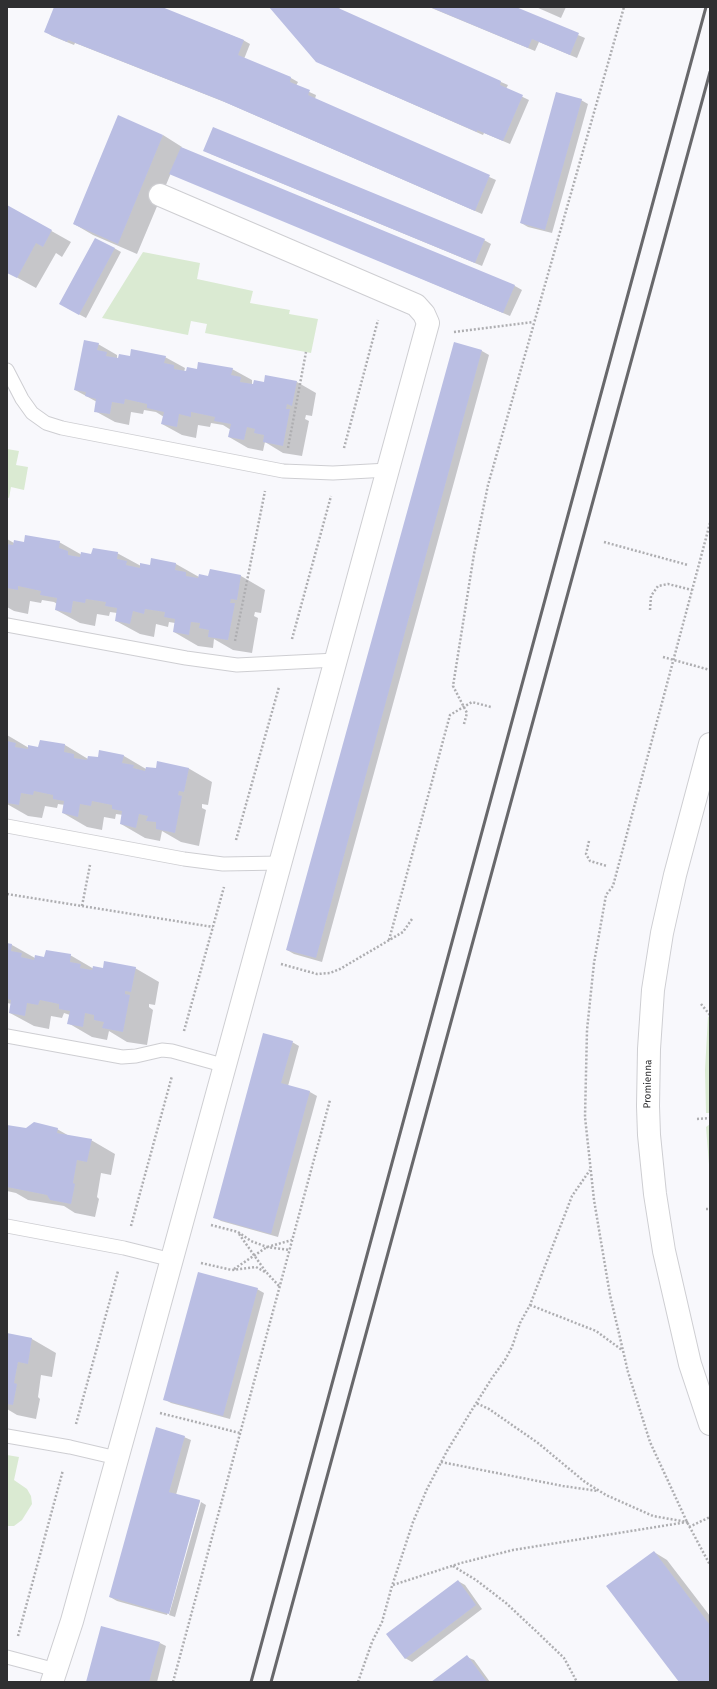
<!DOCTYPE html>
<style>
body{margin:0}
#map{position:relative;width:717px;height:1689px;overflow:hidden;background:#f8f8fc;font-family:"Fira Sans",sans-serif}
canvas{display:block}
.frame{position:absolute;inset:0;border:8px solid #2f2f31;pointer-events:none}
</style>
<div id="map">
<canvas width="717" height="1689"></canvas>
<div class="frame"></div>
</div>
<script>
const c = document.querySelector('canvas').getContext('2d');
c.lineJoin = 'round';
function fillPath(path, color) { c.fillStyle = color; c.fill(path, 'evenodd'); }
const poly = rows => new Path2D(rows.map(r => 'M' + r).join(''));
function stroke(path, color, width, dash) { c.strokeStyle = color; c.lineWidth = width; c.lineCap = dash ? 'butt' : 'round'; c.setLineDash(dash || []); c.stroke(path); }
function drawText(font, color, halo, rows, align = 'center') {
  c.font = font + ' "Fira Sans",sans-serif'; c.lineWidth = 4; c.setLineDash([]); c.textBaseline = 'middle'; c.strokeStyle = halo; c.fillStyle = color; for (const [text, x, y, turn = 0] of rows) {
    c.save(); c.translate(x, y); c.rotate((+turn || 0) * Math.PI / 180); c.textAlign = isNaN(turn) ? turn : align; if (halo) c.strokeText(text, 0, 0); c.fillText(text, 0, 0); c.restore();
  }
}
const green = poly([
 [143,252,200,263,197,279,253,291,250,303,290,310,289,314,318,319,311,353,205,333,207,324,191,321,188,335,102,318],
 [7,449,19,451,16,465,28,467,24,490,11,487,9,498,7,497],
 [708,1016,710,1019,710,1113,706,1113,705,1070],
 [710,1124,710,1177,706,1127],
 [7,1455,19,1457,14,1480,27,1489,31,1496,32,1504,22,1520,14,1526,7,1526]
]);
const shadow = poly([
 [55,7,160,7,243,40,250,44,244,59,291,78,298,82,296,86,316,95,315,99,496,180,482,214,227,103,75,43,74,45,52,36,46,32],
 [270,7,338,7,343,12,501,82,508,85,506,89,529,100,510,144,484,133,483,135,324,65],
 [429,7,513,7,585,38,577,58,539,42,535,51],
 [536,7,566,7,561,18],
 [581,100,588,104,552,233,528,227,521,223],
 [213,128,484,240,491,244,482,266,211,154],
 [163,135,182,147,181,148,515,286,522,290,510,316,171,173,137,254,93,235,74,224],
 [7,206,71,242,62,257,56,253,36,288,7,272],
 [114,248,121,252,86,318,67,308],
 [455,343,482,351,489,355,322,962,294,954,287,950],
 [98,344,117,355,117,359,130,357,165,357,185,368,184,372,232,369,252,380,252,385,297,382,316,393,312,416,306,415,305,419,309,421,302,456,283,453,265,442,263,451,248,448,229,437,231,430,223,425,211,423,210,427,198,425,196,438,182,435,162,424,164,417,156,412,144,410,143,414,131,412,129,425,115,422,95,411,97,402,75,390],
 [7,539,14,543,59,542,82,555,92,556,117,553,141,566,151,566,152,559,176,564,199,577,209,577,210,570,241,576,265,590,261,613,255,612,254,616,258,618,252,653,233,650,214,639,213,648,198,646,174,632,175,623,169,622,168,627,156,624,154,637,140,634,116,621,117,613,110,612,109,616,97,614,95,626,80,623,56,610,57,604,54,602,42,600,41,603,30,601,28,614,14,611,7,607],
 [7,735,29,748,39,748,40,741,65,745,88,759,124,756,146,769,188,768,212,782,208,805,202,804,202,808,206,810,199,846,181,842,162,831,160,841,145,838,121,824,123,815,116,814,115,819,104,817,102,830,87,827,63,813,65,805,58,804,57,808,45,806,42,818,28,816,7,804],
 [7,944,12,945,35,958,70,955,94,969,135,968,159,982,155,1005,149,1004,149,1007,153,1010,147,1045,127,1042,109,1031,107,1040,92,1037,68,1023,70,1015,64,1013,62,1018,51,1016,49,1029,34,1026,10,1013,12,1004,7,1003],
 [292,1042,299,1046,288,1086,310,1092,317,1096,278,1237,221,1221,214,1217],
 [7,1126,26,1129,57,1129,71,1137,91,1140,115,1154,111,1175,101,1173,97,1197,99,1199,95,1217,75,1213,64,1206,28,1200,16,1193,7,1191],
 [257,1289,264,1293,230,1419,171,1403,164,1399],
 [7,1334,32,1339,56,1353,52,1377,41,1375,38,1397,40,1399,36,1419,17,1415,7,1409],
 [184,1437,191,1440,176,1495,200,1501,167,1615,117,1601,110,1597],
 [201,1502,206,1505,175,1617,169,1615],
 [654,1552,667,1560,710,1616,710,1682,680,1682],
 [458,1581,465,1585,482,1609,412,1662,405,1658],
 [160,1643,166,1646,157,1682,87,1682],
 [467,1657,474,1660,490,1682,433,1682]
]);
const building = poly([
 [54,7,162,7,244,40,238,55,291,77,290,82,310,90,308,95,490,175,475,211,220,100,68,40,67,42,44,32],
 [269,7,336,7,501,81,500,85,523,95,503,141,477,130,477,132,316,62],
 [430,7,516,7,579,33,570,55,532,39,528,48],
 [556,92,582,99,545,230,520,223],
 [118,115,163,135,118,244,73,224],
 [213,127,485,239,475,263,203,151],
 [181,147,515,285,503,313,169,174],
 [7,205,52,230,43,247,36,243,17,278,7,273],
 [95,238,115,248,79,315,59,304],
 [84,340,99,343,97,350,107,352,106,356,118,358,119,354,130,356,131,349,166,356,164,363,174,365,174,369,186,371,187,367,197,369,198,362,233,368,231,375,241,377,240,382,253,384,254,380,264,382,265,375,297,381,292,406,287,404,286,409,290,409,283,446,263,442,264,435,254,433,255,429,247,427,244,440,228,437,231,424,214,421,215,417,191,412,191,417,179,414,177,427,161,424,164,412,147,408,147,404,125,399,124,404,112,402,110,414,94,412,96,399,85,396,86,392,74,390],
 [454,342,482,350,316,958,286,950],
 [25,535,60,541,59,548,68,551,68,555,80,557,81,552,91,554,93,548,118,552,117,559,127,561,126,565,140,568,140,563,150,565,151,558,176,563,175,570,186,572,186,576,198,578,199,574,208,576,210,569,241,575,237,600,231,599,230,603,235,603,228,640,208,637,209,630,199,628,200,623,191,622,189,635,173,632,175,619,164,617,165,612,145,609,144,614,133,611,130,624,115,621,117,608,105,606,106,602,86,599,85,603,73,601,71,613,55,610,57,598,40,595,41,591,18,586,18,590,7,588,7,544,13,545,14,540,24,542],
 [40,740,65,744,64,752,74,754,74,758,87,760,88,756,98,757,99,750,124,755,122,763,134,765,133,768,145,771,146,767,156,768,157,761,189,768,184,792,179,791,178,795,182,796,175,833,156,829,156,822,146,821,148,816,139,814,136,828,120,824,122,811,112,809,112,805,92,801,91,806,80,804,78,817,62,813,64,801,53,799,53,795,34,791,33,795,21,793,19,805,7,803,7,741,16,743,15,747,28,749,28,745,38,747],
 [7,943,12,944,11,951,22,953,21,957,34,960,35,955,44,957,46,950,71,954,70,962,81,964,80,968,92,970,93,966,103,968,104,961,136,967,131,992,125,991,125,994,130,995,123,1032,102,1028,104,1022,94,1020,94,1015,85,1013,83,1027,67,1024,70,1011,59,1009,59,1004,40,1000,38,1005,27,1003,25,1016,9,1013,11,1000,7,999],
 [263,1033,293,1041,281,1083,310,1091,271,1234,213,1218],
 [34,1122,58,1128,57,1133,92,1139,87,1162,77,1160,73,1183,75,1184,71,1204,50,1200,47,1195,7,1187,7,1125,26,1128],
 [198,1272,258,1288,223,1416,163,1400],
 [7,1333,32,1338,28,1364,18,1362,14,1383,17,1384,13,1405,7,1404],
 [156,1427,185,1436,169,1492,200,1500,169,1614,109,1597],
 [654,1551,710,1625,710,1682,679,1682,606,1586],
 [458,1580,476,1605,405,1659,386,1634],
 [101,1626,160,1642,149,1682,86,1682],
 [467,1655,487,1682,431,1682]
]);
const path = poly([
 [454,332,533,322],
 [288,448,306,352],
 [344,448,378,320],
 [710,523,613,886,606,895,594,963,587,1030,585,1117,594,1200,610,1295,628,1372,650,1442,687,1522,710,1565],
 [604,542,688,565],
 [650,610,651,596,658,586,668,584,692,590],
 [292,639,331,496],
 [235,641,265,491],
 [663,657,710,670],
 [464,724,467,713,453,686,474,554,488,485,624,7],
 [236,840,279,687],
 [589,841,586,854,590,861,607,866],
 [7,894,213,927],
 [82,906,90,865],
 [389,940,450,715,472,702,491,707],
 [281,964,317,974,330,973,340,969,403,932,412,919],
 [701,1004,710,1015],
 [184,1031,224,887],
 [697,1119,710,1118],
 [706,1209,710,1209],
 [211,1225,238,1232,251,1241,267,1247,290,1250],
 [131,1226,172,1076],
 [239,1234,266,1272],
 [201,1263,232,1270,256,1267,267,1273,279,1286],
 [234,1269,267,1247,292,1240],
 [530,1305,596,1331,622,1350],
 [160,1413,240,1433],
 [76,1424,118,1271],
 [441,1462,563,1486,598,1491],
 [689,1527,710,1517],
 [453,1566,476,1580,506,1603,537,1632,564,1658,577,1682],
 [393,1585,461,1563,513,1550,687,1522,653,1516,606,1495,585,1482,538,1443,489,1409,476,1403],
 [18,1636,63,1470],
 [173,1682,330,1100],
 [358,1682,372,1642,382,1622,392,1586,413,1522,427,1489,447,1451,470,1413,492,1378,505,1360,512,1347,520,1323,530,1305,572,1196,590,1170]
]);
const lane = poly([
 [7,370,22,399,32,413,46,423,62,428,283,471,333,473,388,470],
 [7,625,186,658,237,665,336,660],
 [7,826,184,859,223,864,281,863],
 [7,1036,122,1057,136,1056,162,1050,172,1051,226,1066],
 [7,1226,124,1248,172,1260],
 [7,1436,70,1447,117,1458],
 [7,1657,56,1670]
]);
const street = poly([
 [52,1682,72,1621,132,1405,428,323,424,314,416,305,160,195]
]);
const secondary = poly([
 [710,744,675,875,662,933,653,990,649,1049,648,1106,649,1135,655,1194,664,1251,690,1364,710,1424]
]);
const rail = poly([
 [251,1682,706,7],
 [271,1682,710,72]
]);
const streetNames = [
 ["Promienna",648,1084,-89]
];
fillPath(green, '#daead2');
fillPath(shadow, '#0003');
fillPath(building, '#babee3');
stroke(lane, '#ceced2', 15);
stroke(street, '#ceced2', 24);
stroke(secondary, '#ceced2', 24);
stroke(path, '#aeaeb1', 2.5, [2, 2]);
stroke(lane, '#fff', 13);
stroke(street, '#fff', 22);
stroke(secondary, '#fff', 22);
stroke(rail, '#68686b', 3);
drawText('10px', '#2f2f31', '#fff', streetNames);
</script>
